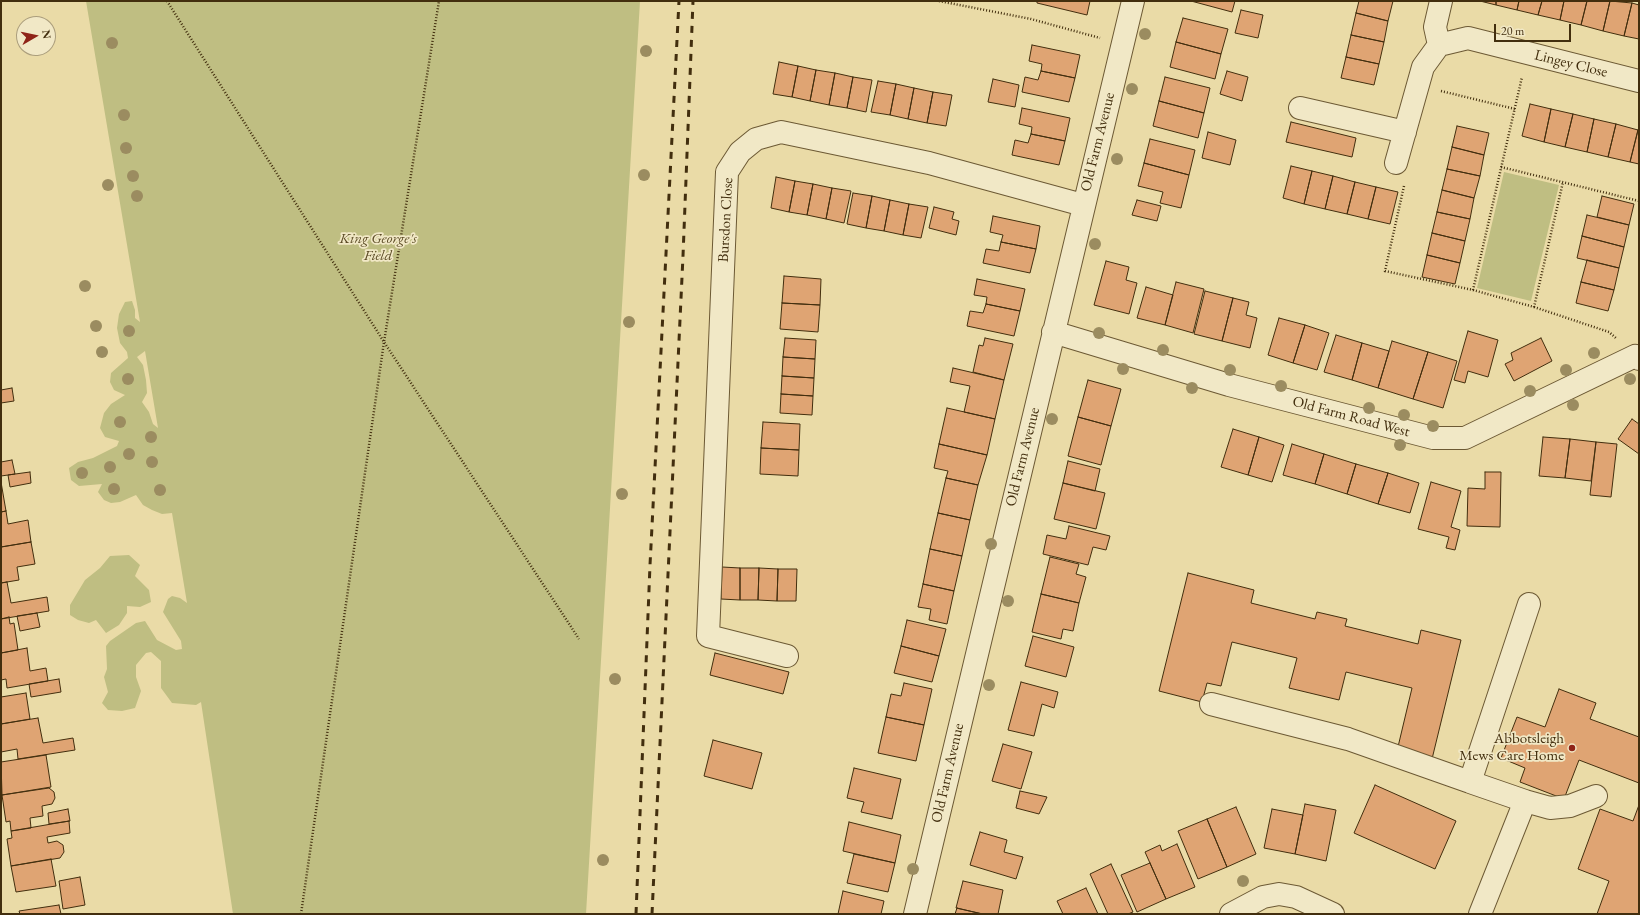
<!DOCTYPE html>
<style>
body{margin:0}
#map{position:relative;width:1640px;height:915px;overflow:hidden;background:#eadba7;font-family:"EB Garamond",serif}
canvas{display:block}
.frame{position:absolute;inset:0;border:2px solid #422e0e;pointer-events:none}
.north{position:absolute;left:16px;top:16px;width:40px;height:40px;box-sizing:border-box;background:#f1e8c6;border:1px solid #ab9e7c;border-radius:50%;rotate:81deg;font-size:11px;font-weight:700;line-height:16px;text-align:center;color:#422e0e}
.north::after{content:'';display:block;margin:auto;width:14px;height:18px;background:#8f2418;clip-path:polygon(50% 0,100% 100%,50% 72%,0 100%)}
.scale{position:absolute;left:1494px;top:24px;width:77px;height:18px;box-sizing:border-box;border:2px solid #422e0e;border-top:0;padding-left:5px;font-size:12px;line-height:14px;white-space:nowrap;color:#422e0e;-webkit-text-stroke:3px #f1e8c6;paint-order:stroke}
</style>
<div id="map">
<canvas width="1640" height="915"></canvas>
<div class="frame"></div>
<div class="north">N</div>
<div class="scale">20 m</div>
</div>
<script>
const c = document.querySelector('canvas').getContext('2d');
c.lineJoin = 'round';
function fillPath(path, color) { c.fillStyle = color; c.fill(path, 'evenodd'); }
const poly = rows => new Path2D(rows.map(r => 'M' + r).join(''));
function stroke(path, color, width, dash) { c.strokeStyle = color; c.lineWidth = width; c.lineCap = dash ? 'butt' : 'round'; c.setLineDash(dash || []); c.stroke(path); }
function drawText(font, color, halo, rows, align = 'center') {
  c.font = font + ' "EB Garamond",serif'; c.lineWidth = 3.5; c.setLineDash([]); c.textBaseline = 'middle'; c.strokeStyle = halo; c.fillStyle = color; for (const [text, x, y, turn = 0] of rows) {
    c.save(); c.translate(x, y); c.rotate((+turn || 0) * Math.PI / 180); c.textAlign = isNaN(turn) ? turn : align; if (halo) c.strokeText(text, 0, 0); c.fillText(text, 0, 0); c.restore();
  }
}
const green = poly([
 [86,1,640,1,586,914,233,914,201,702,196,705,172,703,161,688,161,661,151,652,146,653,136,665,136,677,141,691,135,708,122,711,108,710,102,703,108,692,104,677,107,669,106,646,110,641,136,623,145,621,157,640,176,650,182,649,181,641,163,612,168,599,172,596,180,598,187,603,172,513,162,514,152,510,143,505,136,495,120,502,111,503,104,500,98,492,102,484,79,486,71,480,69,468,78,462,93,458,117,446,119,441,105,437,100,428,104,413,111,404,125,395,114,390,110,382,111,373,128,358,127,352,120,343,117,328,119,314,125,302,132,301,135,310,135,318,140,322],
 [145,351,158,428,153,424,149,412,142,402,147,393,146,380,143,365,137,357],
 [1504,172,1559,185,1531,301,1477,288],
 [129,555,140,565,135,576,149,590,151,602,140,607,127,606,127,613,119,625,106,633,96,620,89,623,78,620,70,615,70,605,85,580,100,568,110,556]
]);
const building = poly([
 [1037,1,1090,1,1087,15,1037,3,1037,1],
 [1191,1,1235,1,1232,12,1191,1],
 [1359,1,1393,1,1388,21,1356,13,1359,1],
 [1480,1,1496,1,1496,5,1480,1],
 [1496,1,1519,1,1517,10,1496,5,1496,1],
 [1519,1,1542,1,1538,15,1517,10,1519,1],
 [1542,1,1564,1,1560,20,1538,15,1542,1],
 [1564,1,1587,1,1581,25,1560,20,1564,1],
 [1587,1,1610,1,1603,31,1581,25,1587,1],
 [1610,1,1632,3,1624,36,1603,31,1610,1],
 [1632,3,1639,5,1639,39,1624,36,1632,3],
 [1241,10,1263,15,1258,38,1235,33,1241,10],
 [1356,13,1388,21,1384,42,1351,35,1356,13],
 [1183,18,1228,29,1221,54,1176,42,1183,18],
 [1351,35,1384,42,1379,64,1346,57,1351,35],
 [1176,42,1221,54,1215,79,1170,67,1176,42],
 [1032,45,1080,55,1075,78,1041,71,1042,64,1029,61,1032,45],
 [1346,57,1379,64,1374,85,1341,78,1346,57],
 [779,62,798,66,792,97,773,94,779,62],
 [798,66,816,70,810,101,792,97,798,66],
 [816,70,835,73,829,105,810,101,816,70],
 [1041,71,1075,78,1069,102,1022,92,1025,77,1038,80,1041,71],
 [1227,71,1248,77,1242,101,1220,94,1227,71],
 [835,73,853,77,847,108,829,105,835,73],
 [853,77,872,80,866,112,847,108,853,77],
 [1165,77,1210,88,1204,113,1159,101,1165,77],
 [993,79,1019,85,1015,107,988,102,993,79],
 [878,81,896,84,890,115,871,112,878,81],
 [896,84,914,88,908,119,890,115,896,84],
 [914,88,933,92,927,123,908,119,914,88],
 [933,92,952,95,946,126,927,123,933,92],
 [1159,101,1204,113,1198,138,1153,126,1159,101],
 [1530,104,1551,109,1544,142,1522,136,1530,104],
 [1022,108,1070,118,1065,141,1031,134,1032,127,1019,124,1022,108],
 [1551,109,1573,114,1565,147,1544,142,1551,109],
 [1573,114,1594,119,1587,152,1565,147,1573,114],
 [1594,119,1616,124,1608,157,1587,152,1594,119],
 [1291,122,1356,138,1352,157,1286,142,1291,122],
 [1616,124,1638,130,1630,162,1608,157,1616,124],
 [1457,126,1489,133,1484,155,1452,147,1457,126],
 [1638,130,1639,130,1639,164,1630,162,1638,130],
 [1208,132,1236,140,1230,165,1202,158,1208,132],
 [1031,134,1065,141,1059,165,1012,155,1015,140,1028,143,1031,134],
 [1150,139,1195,150,1189,175,1144,163,1150,139],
 [1452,147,1484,155,1480,176,1447,169,1452,147],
 [1144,163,1189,175,1181,208,1160,203,1163,192,1138,186,1144,163],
 [1291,166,1312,171,1304,204,1283,198,1291,166],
 [1447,169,1480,176,1474,198,1442,190,1447,169],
 [1312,171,1333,176,1325,209,1304,204,1312,171],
 [1333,176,1355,182,1347,214,1325,209,1333,176],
 [776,177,795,181,789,212,771,208,776,177],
 [795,181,813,184,807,215,789,212,795,181],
 [1355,182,1376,187,1368,219,1347,214,1355,182],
 [813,184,832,188,826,219,807,215,813,184],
 [1376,187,1398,192,1390,224,1368,219,1376,187],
 [832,188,851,191,844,223,826,219,832,188],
 [1442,190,1474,198,1470,219,1437,212,1442,190],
 [853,193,872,196,866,228,847,224,853,193],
 [872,196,890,200,884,231,866,228,872,196],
 [1602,196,1634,204,1629,225,1597,217,1602,196],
 [890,200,909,204,903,235,884,231,890,200],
 [1137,200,1161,206,1157,221,1132,215,1137,200],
 [909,204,928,207,921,238,903,235,909,204],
 [934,207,954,212,952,219,959,221,956,235,929,228,934,207],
 [1437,212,1470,219,1465,241,1432,233,1437,212],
 [1587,215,1629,225,1624,247,1582,236,1587,215],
 [993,216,1040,226,1036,249,1001,242,1003,235,990,232,993,216],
 [1432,233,1465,241,1460,263,1427,255,1432,233],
 [1582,236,1624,247,1619,268,1577,258,1582,236],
 [1001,242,1036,249,1030,273,983,263,986,249,999,251,1001,242],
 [1427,255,1460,263,1455,284,1422,277,1427,255],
 [1587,260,1619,268,1614,290,1581,282,1587,260],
 [1106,261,1129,267,1126,280,1137,283,1129,314,1094,305,1106,261],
 [784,276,821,279,820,305,782,303,784,276],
 [977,279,1025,289,1020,311,986,304,987,297,974,295,977,279],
 [1176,282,1204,289,1193,333,1165,325,1176,282],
 [1581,282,1614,290,1608,311,1576,303,1581,282],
 [1146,287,1173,295,1165,325,1137,318,1146,287],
 [1205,291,1233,298,1222,341,1194,334,1205,291],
 [1233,298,1249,302,1246,315,1257,318,1250,348,1222,341,1233,298],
 [782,303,820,305,818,332,780,329,782,303],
 [986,304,1020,311,1014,336,967,326,970,311,983,313,986,304],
 [1279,318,1305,325,1293,363,1268,355,1279,318],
 [1305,325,1329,333,1317,370,1293,363,1305,325],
 [1468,331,1498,340,1488,377,1468,371,1465,383,1454,380,1468,331],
 [1336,335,1362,343,1352,380,1324,372,1336,335],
 [785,338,816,340,815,359,783,357,785,338],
 [985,338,1013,344,1004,380,973,372,979,345,983,346,985,338],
 [1541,338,1552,361,1514,381,1505,364,1513,360,1511,353,1541,338],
 [1392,341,1428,352,1413,399,1378,388,1392,341],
 [1362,343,1389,351,1378,388,1352,380,1362,343],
 [1428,352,1457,361,1443,408,1413,399,1428,352],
 [783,357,815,359,814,378,782,376,783,357],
 [953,368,1004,380,995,419,964,412,970,386,950,382,953,368],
 [782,376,814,378,813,396,781,394,782,376],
 [1088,380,1121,389,1111,426,1078,417,1088,380],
 [12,388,14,401,1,403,1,390,12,388],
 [781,394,813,396,812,415,780,413,781,394],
 [947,408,995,419,987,455,939,444,947,408],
 [1078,417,1111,426,1101,465,1068,456,1078,417],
 [1632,419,1639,424,1639,454,1618,439,1632,419],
 [763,422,800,424,799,450,761,448,763,422],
 [1233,429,1259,437,1248,475,1221,467,1233,429],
 [1259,437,1284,445,1272,482,1248,475,1259,437],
 [1543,437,1570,439,1565,478,1539,476,1543,437],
 [1570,439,1596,442,1591,481,1565,478,1570,439],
 [1596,442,1617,444,1611,497,1590,495,1596,442],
 [939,444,987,455,978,485,946,478,948,471,934,468,939,444],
 [1292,444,1324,454,1315,484,1283,475,1292,444],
 [761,448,799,450,798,476,760,474,761,448],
 [1324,454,1356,464,1347,494,1315,484,1324,454],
 [12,460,15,474,1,476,1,462,12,460],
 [1068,461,1100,469,1095,491,1063,483,1068,461],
 [1356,464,1388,473,1378,504,1347,494,1356,464],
 [30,472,31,483,10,487,8,475,30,472],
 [1485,472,1501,472,1500,527,1467,526,1468,488,1485,489,1485,472],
 [1388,473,1419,483,1410,513,1378,504,1388,473],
 [946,478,978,485,970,520,938,513,946,478],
 [1,482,6,511,1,512,1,482],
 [1431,482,1461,491,1451,527,1460,530,1455,550,1446,548,1449,537,1418,529,1431,482],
 [1063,483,1105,493,1096,529,1054,519,1063,483],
 [6,511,8,524,28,520,31,542,1,547,1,512,6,511],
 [938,513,970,520,962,556,930,549,938,513],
 [1069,526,1110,536,1106,550,1093,547,1088,565,1043,554,1047,535,1066,539,1069,526],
 [31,542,35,564,17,567,19,580,1,583,1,547,31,542],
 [930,549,962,556,954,591,923,584,930,549],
 [1050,557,1079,564,1076,574,1086,577,1079,603,1041,594,1050,557],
 [722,567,740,568,740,600,721,599,722,567],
 [740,568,759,568,758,600,740,600,740,568],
 [759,568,778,569,777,601,758,600,759,568],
 [778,569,797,569,796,601,777,601,778,569],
 [1188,573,1254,590,1251,603,1315,619,1317,612,1347,619,1345,626,1418,644,1421,630,1461,640,1432,759,1397,751,1412,688,1346,672,1339,700,1289,688,1297,658,1232,642,1221,686,1207,683,1202,702,1159,691,1188,573],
 [7,582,11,603,47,597,49,611,1,619,1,583,7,582],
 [923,584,954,591,947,624,929,620,931,609,918,607,923,584],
 [1041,594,1079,603,1073,631,1063,629,1061,639,1032,632,1041,594],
 [37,613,40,627,20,631,17,616,37,613],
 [9,617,10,624,14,623,18,650,1,653,1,619,9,617],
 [907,620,946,629,939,656,901,646,907,620],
 [1033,636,1074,647,1066,677,1025,666,1033,636],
 [901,646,939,656,932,682,894,673,901,646],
 [27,648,30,671,46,668,48,681,7,688,6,679,1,680,1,653,27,648],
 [715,653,789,672,783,694,710,675,715,653],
 [59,679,61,692,31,697,29,684,59,679],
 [1021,682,1058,692,1054,708,1042,704,1034,736,1008,730,1021,682],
 [904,683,932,689,924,725,886,717,891,694,901,696,904,683],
 [1559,689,1596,703,1590,719,1639,737,1639,783,1579,760,1564,799,1520,782,1525,768,1501,758,1517,717,1545,727,1559,689],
 [26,693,30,719,1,724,1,697,26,693],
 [886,717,924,725,916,761,878,753,886,717],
 [38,718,43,743,73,738,75,750,18,759,17,749,1,752,1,724,38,718],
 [713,740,762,753,752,789,704,776,713,740],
 [1003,744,1032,752,1021,789,992,781,1003,744],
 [46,755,51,787,2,795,1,762,46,755],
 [854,768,901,779,892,819,861,812,864,802,847,798,854,768],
 [1375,785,1456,821,1435,869,1354,833,1375,785],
 [49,788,54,792,55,798,52,804,42,806,43,816,30,818,31,828,11,831,10,821,6,822,2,795,49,788],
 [1020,791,1047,797,1039,814,1016,808,1020,791],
 [1305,804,1336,810,1326,861,1295,854,1305,804],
 [1639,805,1639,914,1597,914,1609,881,1578,869,1600,809,1633,821,1639,805],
 [1236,807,1256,854,1227,867,1207,819,1236,807],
 [68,809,70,821,49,824,48,813,68,809],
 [1272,809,1303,815,1295,854,1264,848,1272,809],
 [1207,819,1227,867,1198,879,1178,831,1207,819],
 [69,821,70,833,47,837,48,843,57,841,63,845,64,852,60,858,11,866,7,839,12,838,11,831,69,821],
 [849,822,901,835,895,863,843,851,849,822],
 [980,832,1007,840,1004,852,1023,857,1016,879,970,865,980,832],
 [1177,844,1195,887,1166,899,1145,852,1160,845,1162,851,1177,844],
 [854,854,895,863,888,892,847,883,854,854],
 [51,859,56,886,16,892,11,866,51,859],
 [1150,863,1166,899,1137,912,1121,875,1150,863],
 [1111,864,1133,912,1128,914,1108,914,1090,874,1111,864],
 [80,877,85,905,63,909,59,881,80,877],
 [963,881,1003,890,998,914,983,914,956,908,963,881],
 [1086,888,1098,914,1063,914,1057,901,1086,888],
 [843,891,884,901,881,914,838,914,843,891],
 [59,905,61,914,20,914,19,911,59,905],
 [957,908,982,914,955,914,957,908]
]);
const path = poly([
 [167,1,384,342,579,639],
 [939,1,1031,19,1100,38],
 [1441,91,1515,109],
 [1501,167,1639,201],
 [1404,186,1385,271,1473,290,1522,77],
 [1473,290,1534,307,1563,182],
 [1534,307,1609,332,1617,339],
 [301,914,384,342,439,1]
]);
const minor = poly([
 [1439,45,1435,27,1441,1],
 [1300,108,1405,132],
 [1396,163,1423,67,1439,45,1468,38,1639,81],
 [1053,332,1229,385,1433,438,1465,438,1635,356,1639,359],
 [787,656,708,636,727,172,740,152,756,139,781,132,929,163,1083,205],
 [1211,704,1348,739,1470,782],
 [1525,801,1550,808,1570,806,1596,796],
 [915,914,1133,1],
 [1231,914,1263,897,1279,894,1296,897,1333,914],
 [1480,914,1525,801,1470,782,1529,604]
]);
const rail = poly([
 [636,914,650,565,679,1],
 [652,914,683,256,693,1]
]);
const trees = [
 [1145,34],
 [112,43],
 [646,51],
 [1132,89],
 [124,115],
 [126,148],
 [1117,159],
 [644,175],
 [133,176],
 [108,185],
 [137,196],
 [1095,244],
 [85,286],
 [629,322],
 [96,326],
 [129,331],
 [1099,333],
 [1163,350],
 [102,352],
 [1594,353],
 [1123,369],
 [1230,370],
 [1566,370],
 [128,379],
 [1630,379],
 [1281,386],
 [1192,388],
 [1530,391],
 [1573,405],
 [1369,408],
 [1404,415],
 [1052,419],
 [120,422],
 [1433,426],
 [151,437],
 [1400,445],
 [129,454],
 [152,462],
 [110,467],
 [82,473],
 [114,489],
 [160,490],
 [622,494],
 [991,544],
 [1008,601],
 [615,679],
 [989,685],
 [603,860],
 [913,869],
 [1243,881]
];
const markers = [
 [1572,748,4,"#8f2418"]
];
const streetNames = [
 ["Lingey Close",1571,64,14],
 ["Old Farm Avenue",1098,142,-76],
 ["Bursdon Close",726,220,-87],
 ["Old Farm Road West",1351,417,15],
 ["Old Farm Avenue",1023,457,-76],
 ["Old Farm Avenue",948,773,-77]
];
const parkNames = [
 ["King George's",378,239],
 ["Field",378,256]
];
const poiNames = [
 ["Abbotsleigh",1564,739],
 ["Mews Care Home",1564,756]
];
fillPath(green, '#bfbe82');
fillPath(building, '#dfa473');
stroke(building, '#422e0e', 1);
stroke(minor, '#6c5934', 24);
stroke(path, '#422e0e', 2.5, [1, 2]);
stroke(minor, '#f1e8c6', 22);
stroke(rail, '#422e0e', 3, [7, 7]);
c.fillStyle = '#9b8c60';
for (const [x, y] of trees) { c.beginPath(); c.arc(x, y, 6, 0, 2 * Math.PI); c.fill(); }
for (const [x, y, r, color] of markers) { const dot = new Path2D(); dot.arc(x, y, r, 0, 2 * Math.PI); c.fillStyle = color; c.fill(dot); stroke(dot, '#f1e8c6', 1.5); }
drawText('15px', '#422e0e', '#f1e8c6', streetNames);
drawText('italic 15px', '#5b4b25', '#f1e8c6', parkNames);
drawText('15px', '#422e0e', '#f1e8c6', poiNames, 'right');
</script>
